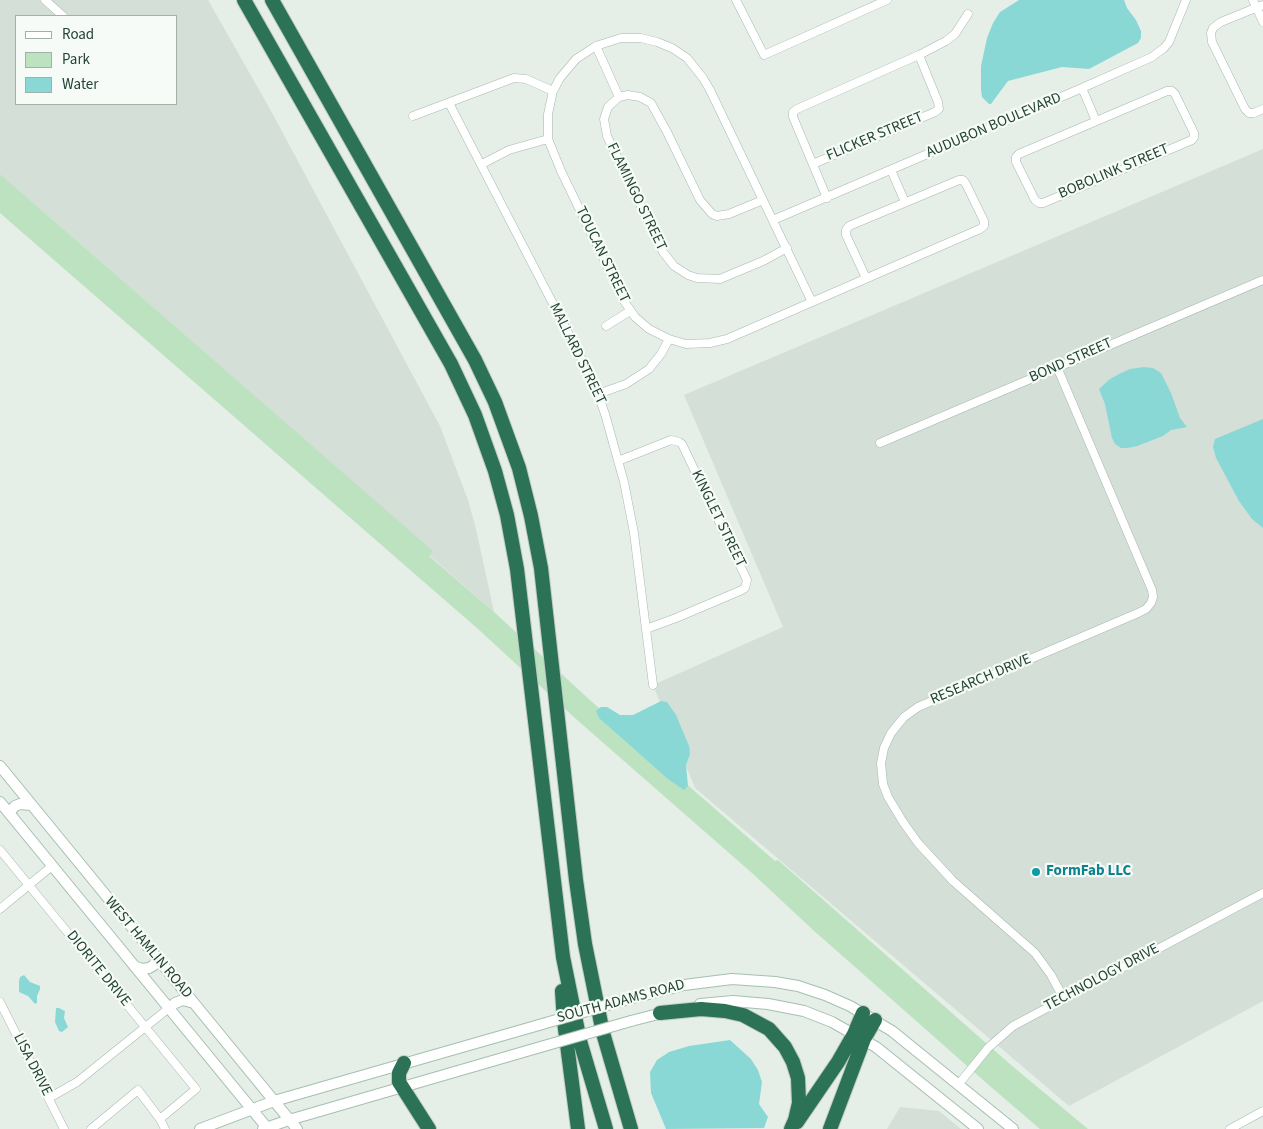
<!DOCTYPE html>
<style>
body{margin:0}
#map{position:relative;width:1263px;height:1129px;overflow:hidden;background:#e5efe8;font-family:"Source Sans 3",sans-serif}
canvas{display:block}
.legend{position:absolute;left:15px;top:15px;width:162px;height:90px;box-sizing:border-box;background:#f6fbf7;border:1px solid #a1b1a9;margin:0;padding:6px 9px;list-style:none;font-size:15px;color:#224334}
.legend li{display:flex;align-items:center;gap:10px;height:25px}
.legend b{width:25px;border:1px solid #a1b1a9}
</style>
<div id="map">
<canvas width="1263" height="1129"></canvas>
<ul class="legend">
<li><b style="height:6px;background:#fff"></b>Road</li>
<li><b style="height:14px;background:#bce2bf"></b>Park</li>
<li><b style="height:14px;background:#89d8d6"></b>Water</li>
</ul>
</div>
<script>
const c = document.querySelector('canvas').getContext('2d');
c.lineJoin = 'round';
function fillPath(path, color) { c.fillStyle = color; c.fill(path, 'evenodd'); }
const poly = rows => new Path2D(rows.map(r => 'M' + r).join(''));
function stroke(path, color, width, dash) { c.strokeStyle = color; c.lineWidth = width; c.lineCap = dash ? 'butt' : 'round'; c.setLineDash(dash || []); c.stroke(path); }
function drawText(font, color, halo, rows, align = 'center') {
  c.font = font + ' "Source Sans 3",sans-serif'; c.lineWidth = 4.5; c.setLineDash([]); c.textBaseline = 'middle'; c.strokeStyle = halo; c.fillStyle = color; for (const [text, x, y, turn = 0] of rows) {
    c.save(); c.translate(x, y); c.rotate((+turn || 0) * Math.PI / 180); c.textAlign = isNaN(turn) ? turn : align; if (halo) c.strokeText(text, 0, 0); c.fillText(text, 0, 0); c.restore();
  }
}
const built = poly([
 [0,0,208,0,270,109,440,426,468,500,476,529,494,612,429,555,432,551,0,174],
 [16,16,176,16,176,104,16,104],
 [1263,149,1263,1001,1069,1106,695,788,653,685,783,627,684,395],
 [900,1107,939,1111,961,1129,887,1129]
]);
const green = poly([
 [0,174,433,551,429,556,494,612,591,701,775,861,778,860,1011,1065,1088,1129,1040,1129,991,1087,812,929,752,873,576,719,478,629,0,213]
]);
const water = poly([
 [1019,0,1124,0,1127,8,1136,20,1141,31,1141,38,1138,43,1089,69,1062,67,1008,81,991,104,989,104,982,97,981,90,981,66,987,38,993,23,1000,12],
 [1144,367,1153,368,1161,373,1171,393,1180,418,1187,427,1171,430,1163,436,1137,446,1128,448,1121,448,1115,444,1112,438,1105,404,1099,389,1110,379,1119,374,1130,369],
 [1263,419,1263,528,1252,519,1239,501,1216,458,1213,447,1215,439],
 [661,701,667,702,676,715,689,746,690,754,686,765,688,786,684,790,668,779,615,732,599,718,596,711,601,707,607,707,620,715,633,715],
 [24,975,30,982,40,986,40,989,37,996,37,1003,35,1004,28,996,19,992,19,981,20,977],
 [56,1008,59,1008,65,1011,64,1018,68,1027,62,1032,59,1031,55,1022],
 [730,1040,751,1059,758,1070,762,1082,759,1104,768,1117,764,1128,666,1129,651,1093,650,1072,657,1060,669,1052,689,1046]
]);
const street = poly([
 [45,0,63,16],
 [736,0,764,55,887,0],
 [1253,0,1263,22],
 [1263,5,1221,22,1213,28,1211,33,1212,42,1245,109,1249,113,1254,113,1263,109],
 [596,46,619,97],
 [1082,88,1096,121],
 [1167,91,1172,91,1175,94,1194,133,1194,137,1192,140,1043,203,1039,203,1035,200,1016,162,1016,157,1019,154,1167,91],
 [449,103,593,381,605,414,624,482,634,533,653,685],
 [413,116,514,78,526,79,553,91],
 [482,164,509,150,548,139],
 [813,164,935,112,939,109,938,102,919,55],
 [891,170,905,202],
 [827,198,793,117,793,112,797,109,919,55,946,41,955,34,968,14],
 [763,200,729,214,717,216,712,214,700,200,667,132,651,103,640,97,628,95,619,97,608,107,604,119,607,136,663,252,674,266,688,275,697,278,720,279,763,261,787,248],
 [773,220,1082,88,1152,57,1164,48,1169,42,1186,0],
 [812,302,710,90,703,78,687,58,672,48,657,42,641,38,621,38,596,46,576,59,560,78,553,91,548,114,548,139,561,171,624,301,635,317,649,329,669,339,686,344,710,343,727,339,980,229,984,226,984,221,966,184,963,180,959,180,849,226,846,230,846,235,866,278],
 [606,326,630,311],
 [1057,367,1152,590,1153,597,1151,603,1146,609,1138,613,918,707,904,717,891,733,884,748,881,763,883,784,888,797,903,822,918,843,953,881,1035,953,1051,975,1064,999],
 [598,394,626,384,649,369,661,354,669,339],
 [880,443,1263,280],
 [618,461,671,440,679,442,682,444,747,580,745,588,742,590,676,618,646,629],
 [0,850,196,1089,160,1119],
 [0,909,52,866],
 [0,1002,64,1129],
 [958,1085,988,1048,1013,1026,1263,893],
 [49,1098,77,1082,169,1008],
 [91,1129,138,1090,160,1119,165,1129],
 [1230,1129,1263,1111]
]);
const secondary = poly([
 [0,766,297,1129],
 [0,802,268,1129],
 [9,813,15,806,20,804,31,805],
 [134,966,142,969,149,968,154,965,157,958],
 [625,1000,684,985,732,979,775,982,798,986,825,995,850,1006,892,1031,1013,1129],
 [700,1004,733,1001,768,1004,804,1011,832,1022,876,1047,978,1129],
 [169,1008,175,1003,183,1000,194,1003],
 [631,1021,666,1012],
 [200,1129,274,1101,539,1025],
 [263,1129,289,1120,544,1046]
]);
const highway = poly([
 [244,0,451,364,475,415,495,471,507,515,517,569,563,957,580,1041,606,1129],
 [272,0,475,360,495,402,519,468,531,516,541,568,576,880,585,944,603,1033,631,1129],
 [562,991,564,1021,578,1129],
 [660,1013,701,1009,725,1011,743,1015,769,1029,785,1047,793,1062,798,1078,799,1103,795,1120,791,1129],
 [404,1063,399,1073,399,1082,429,1129],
 [797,1122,838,1062,854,1034,863,1013],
 [830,1129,864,1039,875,1020]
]);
const secondaryBridge = poly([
 [539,1025,625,1000],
 [544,1046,631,1021]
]);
const markers = [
 [1036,872,5,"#0f9aa8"]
];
const streetNames = [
 ["AUDUBON BOULEVARD",994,126,-23],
 ["FLICKER STREET",875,137,-23],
 ["BOBOLINK STREET",1114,172,-23],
 ["FLAMINGO STREET",636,197,64],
 ["TOUCAN STREET",602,255,64],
 ["MALLARD STREET",577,354,64],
 ["BOND STREET",1071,361,-24],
 ["KINGLET STREET",718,519,64],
 ["RESEARCH DRIVE",981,680,-23],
 ["WEST HAMLIN ROAD",148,948,50],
 ["DIORITE DRIVE",98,969,51],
 ["TECHNOLOGY DRIVE",1102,978,-28],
 ["SOUTH ADAMS ROAD",621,1002,-15],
 ["LISA DRIVE",32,1065,63]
];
const cultureNames = [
 ["FormFab LLC",1046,872]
];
fillPath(built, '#d3dfd7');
fillPath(green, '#bce2bf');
fillPath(water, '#89d8d6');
stroke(street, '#a7b8ae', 9);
stroke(secondary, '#a5bfb1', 12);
stroke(highway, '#c1cac6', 16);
stroke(street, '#fff', 8);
stroke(secondary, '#fff', 10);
stroke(highway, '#2b7256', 14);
stroke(secondaryBridge, '#a5bfb1', 12, []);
stroke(secondaryBridge, '#fff', 10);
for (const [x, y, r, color] of markers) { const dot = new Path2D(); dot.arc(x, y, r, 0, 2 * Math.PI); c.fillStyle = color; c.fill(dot); stroke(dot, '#f6fbf7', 2); }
drawText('15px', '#224334', '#f6fbf7', streetNames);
drawText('bold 15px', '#0d838f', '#f6fbf7', cultureNames, 'left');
</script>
